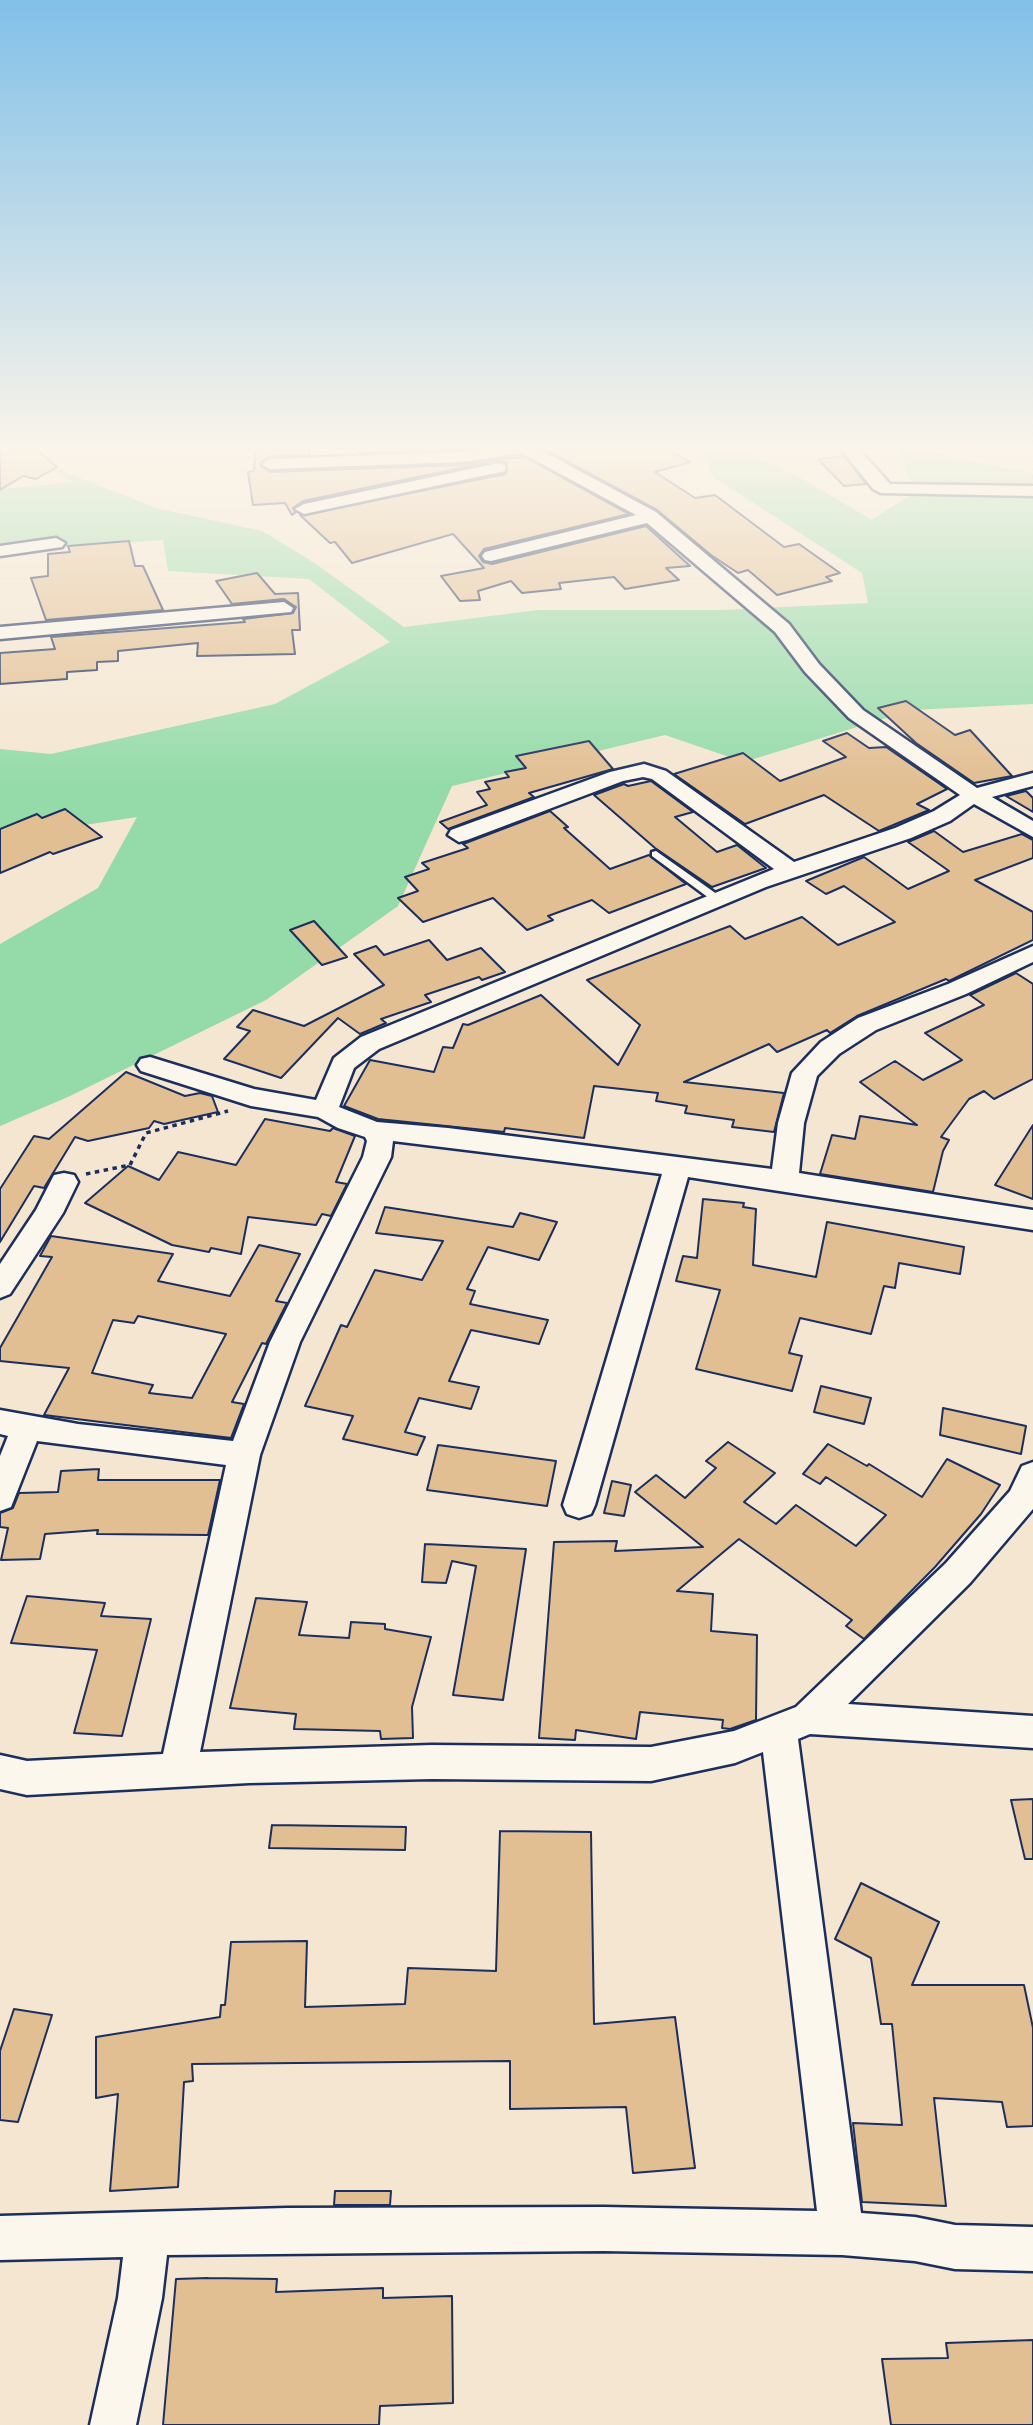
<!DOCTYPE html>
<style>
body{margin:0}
canvas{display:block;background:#f4e6d1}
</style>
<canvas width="1033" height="2425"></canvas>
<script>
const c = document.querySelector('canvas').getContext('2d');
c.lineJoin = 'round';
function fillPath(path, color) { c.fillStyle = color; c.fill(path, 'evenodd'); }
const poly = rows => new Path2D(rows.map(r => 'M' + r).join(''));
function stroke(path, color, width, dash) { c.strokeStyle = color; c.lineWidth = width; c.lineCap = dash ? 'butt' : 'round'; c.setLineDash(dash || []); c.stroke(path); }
const green = poly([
 [700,446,734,446,802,479,872,520,914,493,899,446,923,446,925,451,1033,474,1033,704,912,710,744,762,665,735,452,786,398,906,266,1000,70,1096,0,1126,0,944,98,888,137,817,0,838,0,749,51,754,275,704,390,642,309,579,168,571,163,540,0,551,0,489,73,482,29,458,156,508,262,531,313,562,404,627,538,610,721,610,868,603,862,573,715,478]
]);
const building = poly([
 [0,446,33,446,57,467,36,479,23,476,0,490,0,446],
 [256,446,309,446,309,455,270,456,261,462,261,466,270,472,462,465,498,459,525,457,629,514,484,549,479,556,483,562,492,564,646,526,690,566,666,568,679,580,625,589,614,577,559,583,561,589,522,593,511,581,478,591,480,600,460,601,441,576,484,568,453,534,352,563,335,542,330,543,300,515,506,474,507,463,498,460,303,501,293,508,296,512,292,515,285,503,253,505,248,472,254,471,256,446],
 [355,446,471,446,471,448,358,453,355,446],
 [539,446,661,446,690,462,655,472,695,498,715,495,784,547,799,544,840,573,826,577,832,581,777,595,748,570,738,573,711,555,657,510,539,446],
 [843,456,848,461,866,484,844,486,818,459,843,456],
 [129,541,135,566,143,566,163,610,46,620,31,578,48,576,48,554,70,552,68,546,129,541],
 [257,573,275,594,298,593,300,630,292,630,295,654,197,656,198,643,118,651,118,661,97,662,97,670,67,672,67,679,0,684,0,653,55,649,51,637,245,622,243,619,293,613,296,607,284,599,232,604,216,581,257,573],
 [906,701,955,735,970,730,1012,776,974,783,916,743,878,708,906,701],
 [847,733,869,748,886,747,947,789,917,804,929,810,879,831,824,795,745,824,674,774,743,753,780,781,846,757,823,741,847,733],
 [589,741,613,769,529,793,534,797,448,829,440,822,487,805,477,792,490,789,485,782,509,777,505,772,526,768,516,756,589,741],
 [651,781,693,812,675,817,717,852,737,845,766,868,712,887,655,848,594,795,624,784,628,786,651,781],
 [1026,791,1033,798,1033,812,1006,796,1026,791],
 [65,809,102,837,53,854,50,852,0,873,0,829,37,814,42,818,65,809],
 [550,811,568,827,564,828,610,869,649,855,686,884,609,913,592,900,548,916,553,920,527,930,493,898,423,922,398,898,418,891,405,877,429,869,422,863,468,848,463,844,550,811],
 [934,831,963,852,1022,834,1033,840,1033,858,975,880,1033,912,1033,940,949,981,946,979,857,1016,830,1033,827,1030,777,1052,769,1044,684,1082,784,1093,774,1132,732,1127,734,1120,685,1113,687,1106,656,1101,658,1093,594,1086,584,1138,505,1128,504,1132,378,1119,344,1106,370,1060,434,1072,443,1047,453,1048,463,1024,468,1025,541,995,618,1065,640,1025,587,980,730,926,745,939,802,917,838,945,895,922,844,886,826,894,806,881,864,857,908,889,949,871,908,842,934,831],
 [314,921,347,957,322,965,290,930,314,921],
 [429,940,447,960,481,948,505,972,482,980,479,977,425,995,431,1002,381,1019,386,1023,360,1034,338,1018,281,1078,224,1059,250,1031,237,1027,253,1010,304,1026,384,985,354,954,376,946,384,955,429,940],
 [1016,973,1033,984,1033,1079,994,1099,984,1091,969,1099,941,1137,949,1140,943,1151,933,1192,820,1174,832,1135,855,1139,860,1116,917,1125,860,1082,895,1061,923,1080,962,1060,925,1033,984,1005,970,995,1016,973],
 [126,1072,185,1096,200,1093,212,1096,218,1112,164,1124,154,1121,149,1128,88,1141,75,1137,44,1188,34,1186,0,1242,0,1189,34,1136,49,1139,126,1072],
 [265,1119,330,1131,333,1128,355,1136,336,1182,347,1184,331,1216,322,1214,316,1225,248,1217,241,1254,211,1248,209,1252,172,1245,85,1203,128,1166,159,1180,178,1152,236,1165,265,1119],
 [1033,1125,1033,1199,995,1185,1033,1125],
 [703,1199,744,1203,743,1207,756,1209,753,1265,816,1277,827,1222,964,1247,960,1274,899,1263,895,1288,884,1286,871,1334,800,1318,789,1353,802,1356,792,1391,696,1369,720,1290,676,1281,683,1256,697,1258,703,1199],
 [385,1207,513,1227,520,1213,557,1222,539,1260,488,1247,467,1289,475,1291,470,1304,548,1320,539,1344,471,1330,449,1381,479,1387,471,1409,419,1398,405,1432,425,1437,417,1455,343,1439,353,1416,305,1406,341,1325,347,1327,375,1270,422,1280,443,1241,376,1233,385,1207],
 [51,1236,173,1254,158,1281,230,1296,259,1245,300,1254,276,1301,287,1303,266,1344,262,1343,232,1402,244,1404,231,1438,44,1415,69,1368,0,1361,0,1348,52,1257,40,1256,51,1236],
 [138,1316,226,1334,192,1398,149,1393,153,1385,92,1373,113,1320,134,1323,138,1316],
 [821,1386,871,1398,864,1424,814,1412,821,1386],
 [943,1408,1026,1426,1021,1454,940,1435,943,1408],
 [728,1442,775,1473,744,1502,776,1524,796,1505,856,1546,886,1515,826,1477,820,1484,803,1474,828,1444,867,1466,869,1464,922,1497,947,1459,1000,1485,981,1514,935,1567,864,1639,846,1626,852,1620,739,1539,677,1591,713,1594,711,1631,757,1635,756,1720,730,1729,722,1728,723,1720,640,1712,636,1739,576,1730,575,1740,539,1738,554,1542,617,1541,615,1551,703,1547,635,1492,656,1475,685,1498,716,1468,706,1461,728,1442],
 [438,1445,556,1461,547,1506,427,1490,438,1445],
 [99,1469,98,1480,220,1480,208,1535,97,1534,98,1530,45,1534,40,1559,1,1560,8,1528,0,1527,0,1513,13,1508,19,1493,58,1492,61,1471,99,1469],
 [612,1481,631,1485,624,1516,604,1513,612,1481],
 [425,1544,526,1549,503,1700,453,1695,476,1566,452,1561,446,1583,422,1582,425,1544],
 [27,1596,105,1603,101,1616,151,1619,122,1736,74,1733,97,1650,11,1643,27,1596],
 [256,1598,307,1602,299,1635,349,1638,351,1622,385,1624,385,1629,431,1637,412,1707,413,1738,381,1739,380,1731,294,1729,296,1714,230,1708,256,1598],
 [1033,1799,1033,1859,1025,1859,1011,1800,1033,1799],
 [272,1825,406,1827,405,1850,269,1848,272,1825],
 [500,1831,591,1832,594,2024,675,2017,695,2168,633,2173,626,2107,510,2109,510,2061,192,2064,193,2081,184,2082,178,2187,110,2191,118,2094,96,2098,96,2037,220,2017,221,2005,225,2005,231,1942,307,1941,305,2007,405,2004,408,1968,496,1971,500,1831],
 [861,1883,939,1922,912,1985,1024,1985,1033,2028,1033,2126,1007,2127,1002,2102,934,2098,946,2206,862,2202,853,2123,902,2125,892,2024,881,2024,871,1958,835,1939,861,1883],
 [14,2009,52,2015,18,2122,0,2120,0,2051,14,2009],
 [335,2191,391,2191,390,2205,334,2205,335,2191],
 [208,2278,277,2279,276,2292,383,2288,383,2298,452,2296,453,2403,380,2406,379,2425,163,2425,176,2279,208,2278],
 [1033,2340,1033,2425,891,2425,882,2359,948,2358,946,2343,1033,2340]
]);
const pathFar1 = poly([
 [568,451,593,446]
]);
const path = poly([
 [86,1174,130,1165,146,1133,228,1111]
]);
const service = poly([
 [656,851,721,897,721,901,713,901,652,856,652,852,656,851]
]);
const minor = poly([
 [503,446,533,446,656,512,789,624,819,664,863,710,977,788,1033,773,1033,786,992,797,1033,821,1033,837,974,804,950,821,911,838,766,887,379,1049,354,1068,339,1107,377,1122,448,1128,772,1169,778,1123,792,1073,821,1042,858,1018,948,984,1033,946,1033,962,966,994,876,1030,839,1054,817,1076,804,1123,799,1173,1033,1210,1033,1230,688,1177,595,1505,591,1514,579,1518,567,1514,563,1505,662,1174,393,1141,391,1157,300,1342,260,1455,200,1752,432,1745,651,1747,734,1731,796,1707,946,1563,1010,1491,1022,1466,1033,1462,1033,1509,970,1583,848,1704,1033,1716,1033,1748,810,1734,798,1739,861,2213,915,2217,955,2225,1033,2227,1033,2271,955,2269,915,2261,842,2255,603,2251,167,2255,162,2298,136,2425,90,2425,118,2298,123,2257,0,2260,0,2216,287,2208,603,2207,817,2211,763,1752,735,1763,651,1781,432,1779,249,1783,27,1795,0,1789,0,1755,27,1761,163,1754,226,1465,37,1441,11,1507,0,1511,0,1456,8,1436,0,1434,0,1410,78,1424,233,1441,270,1342,363,1157,367,1141,365,1137,338,1128,318,1117,251,1106,141,1071,137,1065,141,1059,150,1057,254,1089,316,1100,334,1058,361,1037,774,869,652,779,643,777,623,781,467,840,459,842,448,835,451,830,610,772,644,764,666,771,794,862,895,828,934,811,960,795,849,718,805,672,775,632,647,523,491,561,485,560,482,556,485,552,636,515,522,453,462,462,270,469,262,464,270,459,462,452,503,446],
 [839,446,856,446,890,484,1033,486,1033,496,881,493,873,489,839,446],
 [499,463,505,465,505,471,304,514,295,509,304,504,499,463],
 [56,538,65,543,62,547,0,556,0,546,56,538],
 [284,602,293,608,291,612,0,639,0,627,284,602],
 [64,1173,74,1175,78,1182,63,1213,10,1294,0,1298,0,1264,36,1210,54,1175,64,1173]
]);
fillPath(green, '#94dba9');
fillPath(building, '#e2bf93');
stroke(building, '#1b2f5e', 2);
stroke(service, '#1b2f5e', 5);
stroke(minor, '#1b2f5e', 5);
stroke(pathFar1, '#1b2f5e', 2.5, [3.5, 3.5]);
stroke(path, '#1b2f5e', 3.5, [4.5, 4.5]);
fillPath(service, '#fbf7ec');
fillPath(minor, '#fbf7ec');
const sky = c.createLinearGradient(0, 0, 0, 786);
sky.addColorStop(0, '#81c0e8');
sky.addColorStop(0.57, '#faf4ea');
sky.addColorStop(1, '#faf4ea00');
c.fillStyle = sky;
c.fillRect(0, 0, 1033, 786);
</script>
